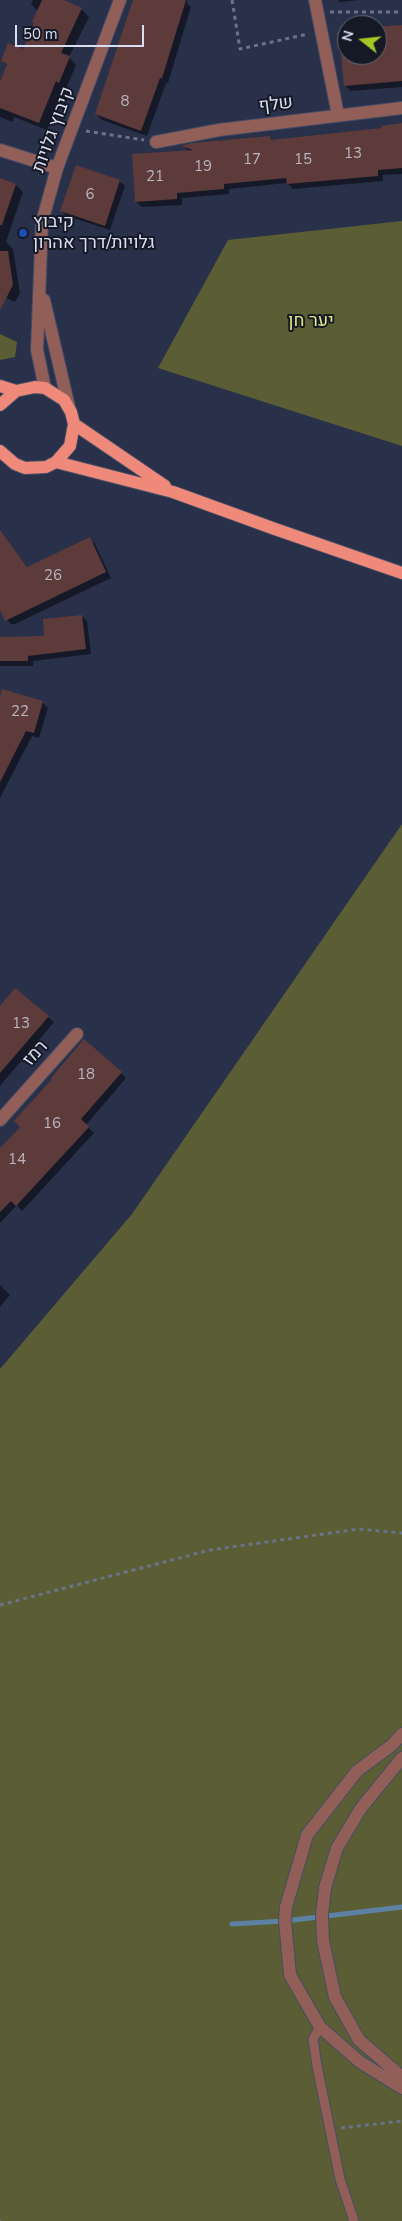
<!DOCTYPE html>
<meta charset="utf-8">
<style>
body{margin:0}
#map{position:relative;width:402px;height:2221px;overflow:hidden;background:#29304a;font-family:"Nunito Sans",sans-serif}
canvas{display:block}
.north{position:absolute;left:337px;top:15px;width:50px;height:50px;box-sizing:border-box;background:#151925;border:1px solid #636876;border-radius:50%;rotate:286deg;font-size:14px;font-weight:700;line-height:20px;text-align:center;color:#d9dff0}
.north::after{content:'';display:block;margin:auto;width:18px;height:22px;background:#a2c927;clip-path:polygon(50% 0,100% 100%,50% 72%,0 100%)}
.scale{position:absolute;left:15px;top:25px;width:129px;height:22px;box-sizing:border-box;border:2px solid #d9dff0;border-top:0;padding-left:6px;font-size:15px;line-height:18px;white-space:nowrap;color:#d9dff0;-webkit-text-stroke:4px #151925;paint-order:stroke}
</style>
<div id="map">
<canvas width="402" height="2221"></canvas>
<div class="north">N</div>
<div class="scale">50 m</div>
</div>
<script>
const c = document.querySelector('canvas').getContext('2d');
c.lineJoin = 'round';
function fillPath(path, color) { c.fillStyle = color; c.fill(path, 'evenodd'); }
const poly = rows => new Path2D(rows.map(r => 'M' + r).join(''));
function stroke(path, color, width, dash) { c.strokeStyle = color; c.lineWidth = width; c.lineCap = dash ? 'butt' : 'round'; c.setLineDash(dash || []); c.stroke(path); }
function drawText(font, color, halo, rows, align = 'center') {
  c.font = font + ' "Nunito Sans",Heebo,sans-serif'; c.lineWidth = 4; c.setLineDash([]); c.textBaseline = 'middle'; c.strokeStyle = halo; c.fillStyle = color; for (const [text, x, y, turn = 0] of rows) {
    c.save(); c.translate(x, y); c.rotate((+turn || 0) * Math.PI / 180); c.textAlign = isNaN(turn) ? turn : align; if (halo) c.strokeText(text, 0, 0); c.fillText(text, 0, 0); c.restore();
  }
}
const green = poly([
 [402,221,402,446,158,368,228,240],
 [0,334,17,342,15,357,0,360],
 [402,824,402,2221,0,2221,0,1369,132,1214]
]);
const shadow = poly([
 [33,0,61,0,81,9,89,17,69,57,76,65,66,89,63,88,47,130,14,117,13,122,0,117,0,85,8,66,2,61,24,51,38,11,31,4],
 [135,0,187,0,187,3,191,7,168,83,166,83,147,136,102,120,96,114],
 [338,0,360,0,340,2],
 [402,26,402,87,351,91,345,86,341,32,347,31,347,55,377,55,377,28],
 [402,124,402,174,383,175,383,181,293,189,287,183,229,189,229,194,182,198,182,205,142,207,136,202,189,151,183,146,270,138,273,141,383,129],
 [0,180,16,185,23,192,6,242,13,249,20,293,15,302,0,295],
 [119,181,125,186,110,230,67,216,62,211],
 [0,531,28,568,89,539,95,544,111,578,15,624,11,624,5,618,0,607],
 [81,616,87,621,91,654,33,661,33,666,0,666,0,638,46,638],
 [0,701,42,702,48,708,39,738,32,736,0,798],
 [0,1008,48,1017,54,1022,0,1086],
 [121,1073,126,1078,86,1125,94,1133,22,1211,17,1205,0,1223,0,1150],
 [0,1285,10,1295,0,1307]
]);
const stream = poly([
 [232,1924,285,1921,402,1907]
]);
const building = poly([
 [42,0,64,0,82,8,61,53,70,56,59,83,56,81,39,123,0,108,0,82,7,64,1,61,8,43,23,49,34,23,32,22],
 [133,0,186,0,162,78,160,78,141,131,95,114],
 [402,25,402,81,344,86,341,55,377,55,377,27],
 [402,123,402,168,378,170,378,176,287,184,286,178,224,184,224,189,177,193,177,199,135,202,132,154,193,150,181,146,192,143,270,136,271,140,382,128,381,126],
 [76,165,120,180,105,226,60,211],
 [0,178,16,184,2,225,0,225],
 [0,251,8,251,13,285,0,310],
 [0,530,27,567,90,537,106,572,5,621,0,610],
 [82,615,86,649,28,656,28,661,0,661,0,637,44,636,43,619],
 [2,689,43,701,34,733,26,731,0,782,0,696],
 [15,988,49,1016,0,1073,0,1006],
 [84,1039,122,1072,81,1119,89,1127,16,1206,11,1201,0,1212,0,1148,20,1127,14,1121,52,1079,51,1078]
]);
const path = poly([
 [232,0,240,49,308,34],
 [330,12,402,12],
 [86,131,144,140],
 [0,1605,210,1550,359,1529,402,1533],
 [341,2128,402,2121],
 [0,2221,1,2221]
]);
const service = poly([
 [320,2027,313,2039,317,2066,340,2179,354,2221]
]);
const minor = poly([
 [315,0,338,115],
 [156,142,219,130,402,108],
 [0,150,57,168],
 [0,1120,77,1034],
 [402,1734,392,1745,357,1771,307,1835,286,1907,285,1921,290,1975,320,2027,360,2062,402,2088],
 [402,1758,361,1808,337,1848,325,1888,322,1915,323,1941,335,1997,359,2040,402,2077]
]);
const tertiary = poly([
 [44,300,69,407],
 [45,388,37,350,42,222,57,168,120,0]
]);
const primary = poly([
 [0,386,16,391],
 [0,405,16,391,35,387,45,388,64,400,71,412,74,424,70,446,56,462,46,467,25,468,15,464,0,451],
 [74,424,165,486],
 [56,462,173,492,275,529,402,573]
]);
const markers = [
 [23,233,5,"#1a4fb4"]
];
const numberNames = [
 ["8",125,102],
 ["13",353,154],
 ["17",252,160],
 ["15",303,160],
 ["19",203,167],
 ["21",155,177],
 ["6",90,195],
 ["26",53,576],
 ["22",20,712],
 ["13",21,1024],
 ["18",86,1075],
 ["16",52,1124],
 ["14",17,1160]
];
const streetNames = [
 ["שלף",276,105,-7],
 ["קיבוץ גלויות",54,130,-70],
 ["רמז",36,1054,-48]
];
const poiNames = [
 ["קיבוץ",33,223],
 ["גלויות/דרך אהרון",33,244]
];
const parkNames = [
 ["יער חן",311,322]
];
fillPath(green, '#5b5e34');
fillPath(shadow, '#0007');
stroke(stream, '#5d81a5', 5);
fillPath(building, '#5d3b3a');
stroke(service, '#454c65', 11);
stroke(minor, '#454c65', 14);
stroke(tertiary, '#454c65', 14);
stroke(primary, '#454c65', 14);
stroke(path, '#6b7289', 3, [4, 4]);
stroke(service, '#915f57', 9);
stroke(minor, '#915f57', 12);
stroke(tertiary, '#915f57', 12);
stroke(primary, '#ef897a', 12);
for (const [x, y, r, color] of markers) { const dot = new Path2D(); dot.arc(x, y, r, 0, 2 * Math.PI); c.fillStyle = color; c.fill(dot); stroke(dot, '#151925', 2); }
drawText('15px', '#bab6c2', null, numberNames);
drawText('18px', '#d9dff0', '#151925', streetNames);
drawText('18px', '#d9dff0', '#151925', poiNames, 'left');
drawText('18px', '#e0e788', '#151925', parkNames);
</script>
